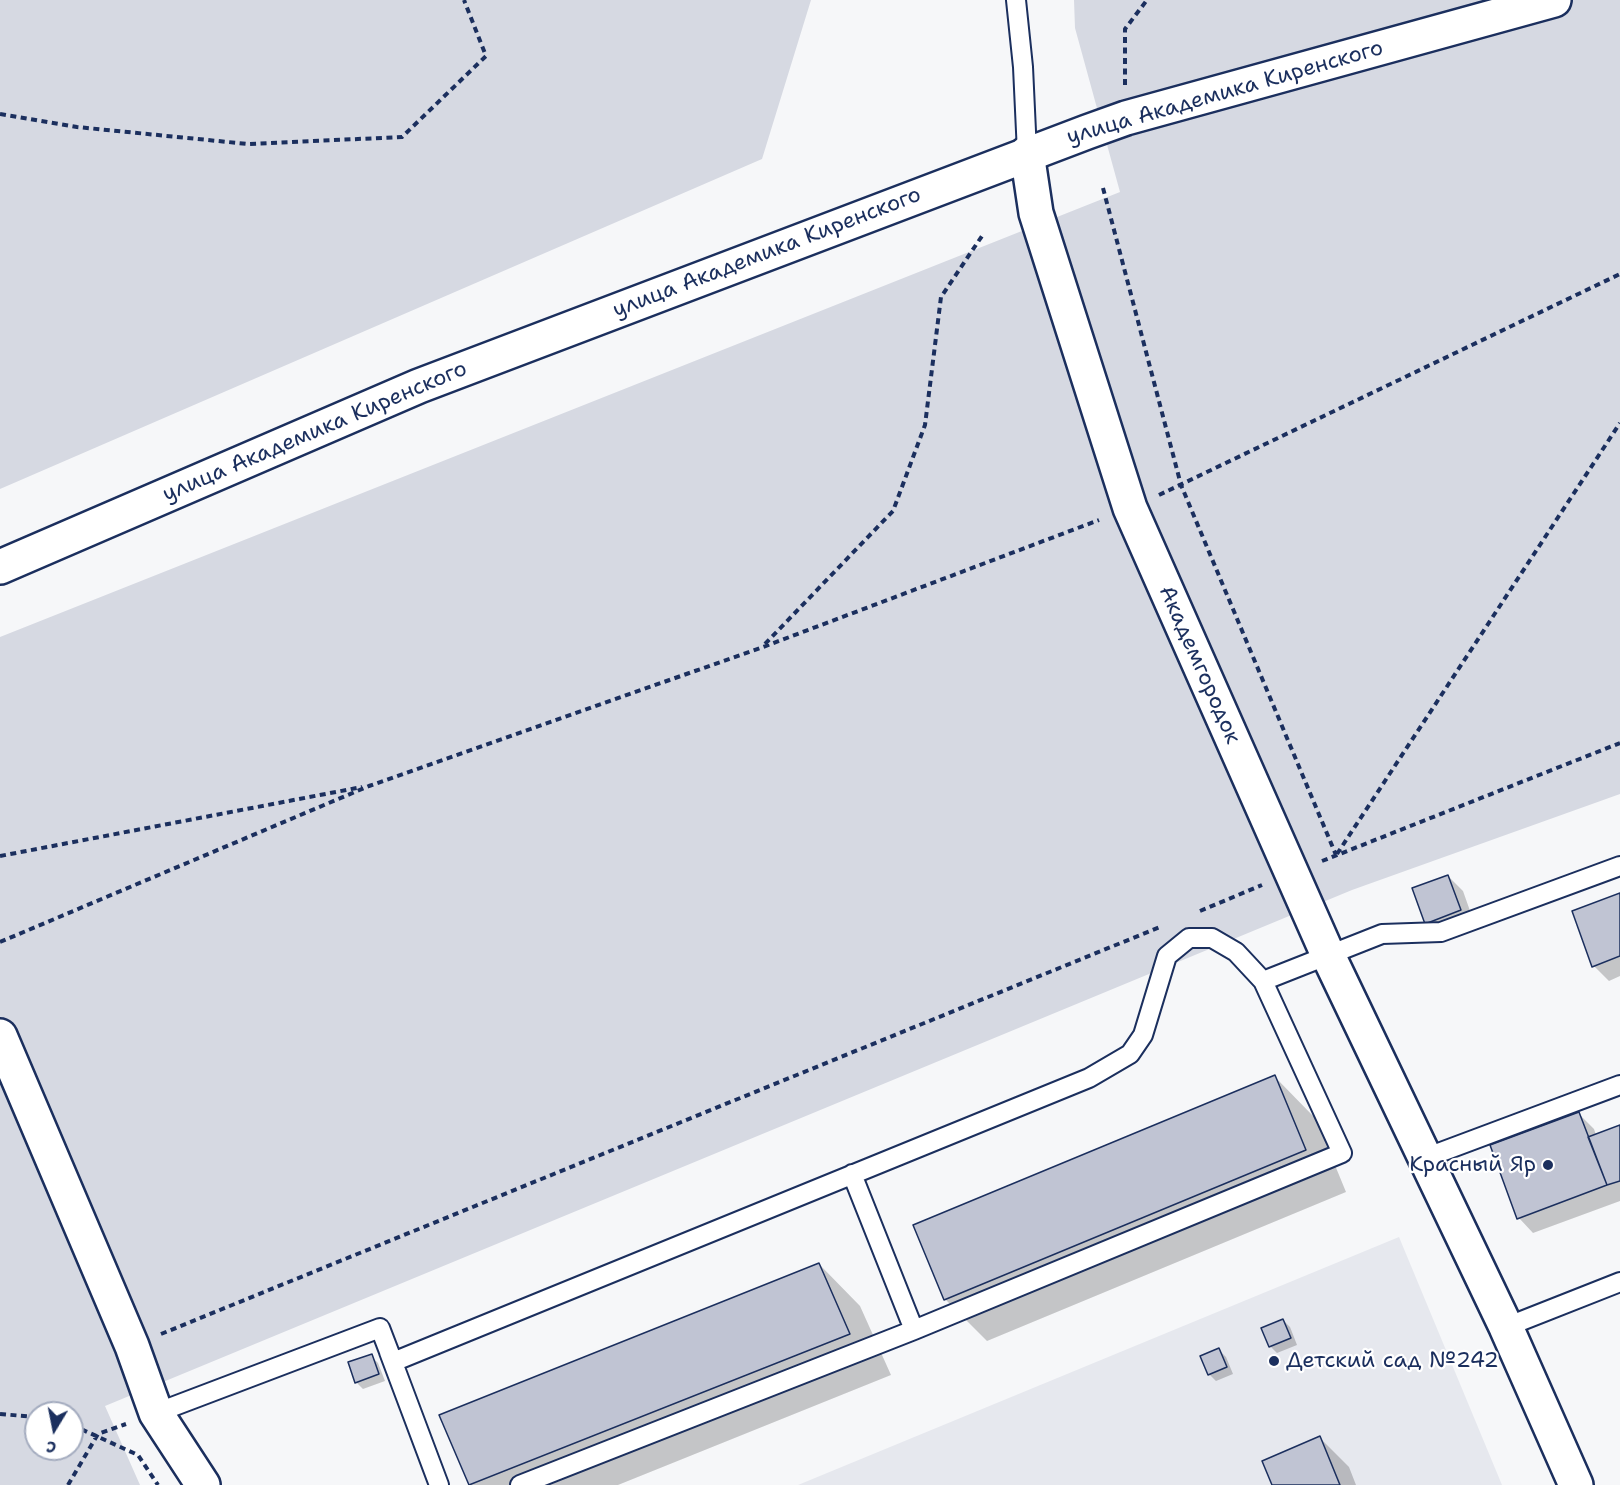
<!DOCTYPE html>
<meta charset="utf-8">
<style>
body{margin:0}
#map{position:relative;width:1620px;height:1485px;overflow:hidden;background:#f6f7f9;font-family:"Shantell Sans",sans-serif}
canvas{display:block}
.north{position:absolute;left:24px;top:1401px;width:60px;height:60px;box-sizing:border-box;background:#fff;border:2px solid #a4acbf;border-radius:50%;rotate:190deg;font-size:16px;font-weight:700;line-height:24px;text-align:center;color:#1b2f5e}
.north::after{content:'';display:block;margin:auto;width:21px;height:27px;background:#1b2f5e;clip-path:polygon(50% 0,100% 100%,50% 72%,0 100%)}
</style>
<div id="map">
<canvas width="1620" height="1485"></canvas>
<div class="north">С</div>
</div>
<script>
const c = document.querySelector('canvas').getContext('2d');
c.lineJoin = 'round';
function fillPath(path, color) { c.fillStyle = color; c.fill(path, 'evenodd'); }
const poly = rows => new Path2D(rows.map(r => 'M' + r).join(''));
function stroke(path, color, width, dash) { c.strokeStyle = color; c.lineWidth = width; c.lineCap = dash ? 'butt' : 'round'; c.setLineDash(dash || []); c.stroke(path); }
function drawText(font, color, halo, rows, align = 'center') {
  c.font = font + ' "Shantell Sans",sans-serif'; c.lineWidth = 4.5; c.setLineDash([]); c.textBaseline = 'middle'; c.strokeStyle = halo; c.fillStyle = color; for (const [text, x, y, turn = 0] of rows) {
    c.save(); c.translate(x, y); c.rotate((+turn || 0) * Math.PI / 180); c.textAlign = isNaN(turn) ? turn : align; if (halo) c.strokeText(text, 0, 0); c.fillText(text, 0, 0); c.restore();
  }
}
const built = poly([
 [1399,1237,1502,1485,798,1485]
]);
const green = poly([
 [0,0,811,0,762,159,0,489],
 [1074,0,1620,0,1620,794,1352,890,105,1406,140,1485,0,1485,0,637,1120,192,1075,28],
 [36,1413,72,1413,72,1449,36,1449]
]);
const shadow = poly([
 [1448,876,1463,891,1475,925,1441,938,1427,923],
 [1620,895,1620,976,1609,981,1594,966],
 [1275,1077,1316,1119,1346,1192,987,1341,945,1299],
 [1579,1114,1594,1129,1596,1135,1620,1126,1620,1201,1533,1233,1519,1218],
 [819,1264,860,1306,891,1375,618,1485,471,1485,441,1416],
 [1283,1320,1290,1327,1297,1345,1277,1353,1270,1346],
 [1219,1350,1226,1357,1233,1374,1216,1381,1209,1374],
 [371,1356,378,1363,385,1381,363,1389,356,1382],
 [1320,1438,1349,1467,1356,1485,1274,1485]
]);
const building = poly([
 [1448,875,1461,910,1425,924,1412,888,1448,875],
 [1620,893,1620,956,1592,967,1572,911,1620,893],
 [1275,1075,1306,1150,944,1300,913,1225,1275,1075],
 [1579,1112,1607,1185,1517,1219,1490,1145,1579,1112],
 [1620,1125,1620,1181,1607,1185,1588,1137,1620,1125],
 [819,1263,850,1334,469,1485,439,1415,819,1263],
 [1283,1319,1291,1338,1269,1347,1261,1328,1283,1319],
 [1219,1348,1227,1367,1208,1375,1200,1356,1219,1348],
 [372,1354,379,1374,355,1383,348,1362,372,1354],
 [1320,1436,1340,1485,1272,1485,1262,1461,1320,1436]
]);
const path = poly([
 [1125,85,1125,29,1147,0],
 [0,114,77,127,248,144,402,137,486,56,464,0],
 [1103,188,1181,485,1336,855],
 [1159,495,1620,274],
 [765,644,893,511,925,425,941,297,984,233],
 [1337,854,1620,423],
 [0,856,362,787],
 [1322,861,1620,743],
 [1200,911,1262,885],
 [0,942,369,786,763,647,1099,520],
 [161,1334,1160,927],
 [0,1414,36,1417],
 [72,1425,138,1455,158,1485],
 [68,1485,98,1434,126,1424]
]);
const service = poly([
 [1016,0,1023,67,1027,153],
 [1425,1158,1620,1085],
 [852,1174,914,1330],
 [1506,1327,1620,1282],
 [389,1352,439,1485],
 [156,1413,380,1328,393,1362,1089,1078,1130,1054,1143,1035,1167,956,1189,938,1212,938,1236,952,1263,981,1382,934,1441,932,1620,866],
 [520,1485,914,1330,1342,1153,1263,981]
]);
const minor = poly([
 [1027,153,1036,213,1130,508,1328,955,1506,1327,1576,1485],
 [0,1036,132,1346,156,1413,203,1485]
]);
const secondary = poly([
 [0,567,419,386,1087,132,1126,118,1554,0]
]);
const markers = [
 [1548,1165,6,"#1b2f5e"],
 [1274,1361,6,"#1b2f5e"]
];
const streetNames = [
 ["улица Академика Киренского",1225,93,-16],
 ["улица Академика Киренского",767,253,-21],
 ["улица Академика Киренского",315,432,-23],
 ["Академгородок",1199,665,66]
];
const poiNames = [
 ["Красный Яр",1536,1165],
 ["Детский сад №242",1286,1361,"left"]
];
fillPath(built, '#e6e8ee');
fillPath(green, '#d6d9e2');
fillPath(shadow, '#0003');
fillPath(building, '#c0c4d3');
stroke(building, '#1b2f5e', 1.5);
stroke(service, '#1b2f5e', 22);
stroke(minor, '#1b2f5e', 38);
stroke(secondary, '#1b2f5e', 38);
stroke(path, '#1b2f5e', 4, [6, 4.5]);
stroke(service, '#fff', 18);
stroke(minor, '#fff', 33);
stroke(secondary, '#fff', 33);
for (const [x, y, r, color] of markers) { const dot = new Path2D(); dot.arc(x, y, r, 0, 2 * Math.PI); c.fillStyle = color; c.fill(dot); stroke(dot, '#fff', 2); }
drawText('22px', '#1b2f5e', '#fff', streetNames);
drawText('22px', '#1b2f5e', '#fff', poiNames, 'right');
</script>
